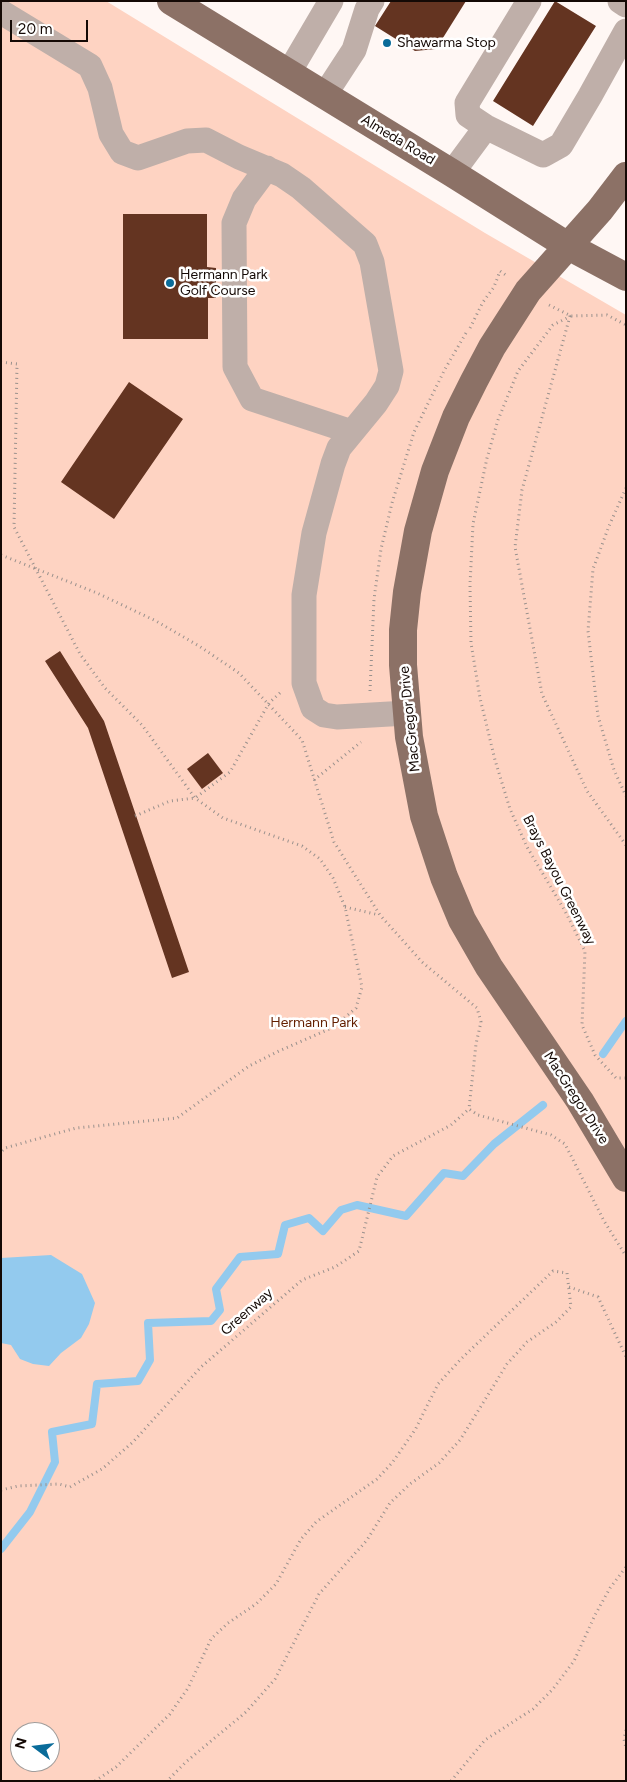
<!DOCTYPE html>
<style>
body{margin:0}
#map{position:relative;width:627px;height:1782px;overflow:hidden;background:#fff7f4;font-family:Figtree,sans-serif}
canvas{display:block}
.frame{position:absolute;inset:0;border:2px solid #140905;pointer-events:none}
.north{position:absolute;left:10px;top:1722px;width:50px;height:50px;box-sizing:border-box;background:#fff;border:1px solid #a19d9b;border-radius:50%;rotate:285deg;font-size:14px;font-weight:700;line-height:20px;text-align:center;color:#140905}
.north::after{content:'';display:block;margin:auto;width:18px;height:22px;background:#0a6c9a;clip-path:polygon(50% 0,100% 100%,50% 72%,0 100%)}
.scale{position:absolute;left:10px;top:20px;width:78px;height:22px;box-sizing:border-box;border:2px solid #140905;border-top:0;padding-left:6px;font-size:15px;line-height:18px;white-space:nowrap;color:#140905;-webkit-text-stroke:4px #fff;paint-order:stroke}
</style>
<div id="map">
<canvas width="627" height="1782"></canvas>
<div class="frame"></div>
<div class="north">N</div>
<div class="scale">20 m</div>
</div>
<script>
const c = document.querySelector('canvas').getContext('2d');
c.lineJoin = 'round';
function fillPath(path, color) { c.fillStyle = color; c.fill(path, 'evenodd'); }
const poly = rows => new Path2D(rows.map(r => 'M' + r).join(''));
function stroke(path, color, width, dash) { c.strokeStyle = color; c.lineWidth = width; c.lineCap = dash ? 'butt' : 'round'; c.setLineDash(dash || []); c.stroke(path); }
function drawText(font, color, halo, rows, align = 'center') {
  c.font = font + ' Figtree,sans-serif'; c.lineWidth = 5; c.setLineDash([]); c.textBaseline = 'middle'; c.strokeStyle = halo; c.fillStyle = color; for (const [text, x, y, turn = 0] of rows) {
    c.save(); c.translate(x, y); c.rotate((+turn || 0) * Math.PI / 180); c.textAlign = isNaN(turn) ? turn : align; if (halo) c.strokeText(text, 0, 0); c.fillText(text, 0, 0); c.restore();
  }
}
const green = poly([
 [1,1,106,1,485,233,626,315,626,1781,1,1781],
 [20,1732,50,1732,50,1762,20,1762]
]);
const water = poly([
 [51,1255,82,1274,95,1303,89,1324,81,1338,61,1353,49,1366,33,1364,20,1359,11,1345,1,1343,1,1258]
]);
const stream = poly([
 [603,1054,626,1021],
 [1,1549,30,1512,55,1462,52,1432,92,1424,97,1384,138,1381,150,1360,148,1323,211,1321,220,1310,216,1289,240,1257,278,1254,285,1225,309,1218,323,1231,341,1210,357,1205,406,1216,444,1173,463,1176,494,1144,543,1105]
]);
const building = poly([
 [391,1,466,1,436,49,415,51,375,26],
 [555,1,596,26,533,126,493,101],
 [123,214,207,214,207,267,216,268,216,298,208,298,208,339,123,339],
 [129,382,183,419,114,519,61,482],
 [60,651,104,721,189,972,172,978,88,728,45,661],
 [208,753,223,773,202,789,187,769]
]);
const path = poly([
 [549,305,571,316,607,315,626,325],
 [570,316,522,490,515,547,542,694,587,791,626,845],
 [571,316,553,325,518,371,498,420,487,458,473,524,470,585,471,643,480,698,495,760,510,809,527,847,565,911,585,951,582,1025,595,1055,616,1078,626,1078],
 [470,328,483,302,494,287,500,271,507,276],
 [1,362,17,364,14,527,80,654,105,688,142,725,195,798,223,818,302,846,320,859,333,878,345,907,362,987,356,1008,334,1027,279,1051,249,1066,177,1118,76,1128,5,1148,1,1152],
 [626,488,609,526,593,569,588,631,598,716,614,770,626,796],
 [1,555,97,593,156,621,199,646,239,673,302,740,334,842,380,915,422,962,477,1008,481,1022,476,1044,469,1109,478,1115,551,1135,565,1144,604,1221,626,1256],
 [370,691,374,599,381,549,392,503,414,432,445,369,466,333],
 [314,780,361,742],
 [135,816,170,801,195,798,230,772,269,703,281,692],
 [345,907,379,915],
 [569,1287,598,1297,626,1357],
 [1,1490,18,1486,59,1484,70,1487,102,1469,133,1442,201,1367,302,1280,335,1267,359,1251,377,1177,393,1156,451,1125,469,1109],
 [626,1730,624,1739,626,1748],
 [95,1781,116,1767,170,1714,188,1688,211,1639,228,1623,256,1604,276,1584,301,1539,316,1522,377,1479,392,1463,415,1430,438,1384,461,1359,553,1271,567,1273,571,1307,556,1322,527,1342,507,1364,460,1440,439,1463,410,1484,390,1503,367,1540,319,1594,275,1679,246,1712,187,1761,167,1781],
 [451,1781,485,1740,533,1709,553,1689,574,1661,595,1615,610,1588,626,1567]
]);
const minor = poly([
 [620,1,626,5],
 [1,12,90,66,100,88,111,134,122,152,138,158,187,141,206,140,239,157,282,175,301,188,365,244,372,262,391,371,387,386,376,403,339,448,333,464,314,533,304,595,304,683,313,708,324,715,337,717,407,713],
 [288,74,331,1],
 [324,96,354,50,367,9,372,1],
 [486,127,468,115,467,103,529,1],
 [267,168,244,199,234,223,235,367,252,399,352,432],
 [452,173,486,127,543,155,561,145,590,96,626,31]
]);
const major = poly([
 [171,1,452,173,568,246,626,277],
 [626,176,600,210,528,291,492,347,474,381,456,417,435,471,418,531,407,592,403,630,403,665,409,737,424,816,444,877,462,920,489,967,580,1101,626,1178]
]);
const markers = [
 [387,43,5,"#0a6c9a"],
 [170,283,5,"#0a6c9a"]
];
const poiNames = [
 ["Shawarma Stop",397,43],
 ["Hermann Park",180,275],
 ["Golf Course",180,291]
];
const streetNames = [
 ["Almeda Road",398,140,31],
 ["MacGregor Drive",410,719,-96],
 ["Brays Bayou Greenway",559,880,63],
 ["MacGregor Drive",576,1098,57],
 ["Greenway",247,1312,-41]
];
const parkNames = [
 ["Hermann Park",314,1023]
];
fillPath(green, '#fed3c2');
fillPath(water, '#93caee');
stroke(stream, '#93caee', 8);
fillPath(building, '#643421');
stroke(path, '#9a918d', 3, [1, 4]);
stroke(minor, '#bfafa9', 25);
stroke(major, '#8c7166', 28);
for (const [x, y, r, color] of markers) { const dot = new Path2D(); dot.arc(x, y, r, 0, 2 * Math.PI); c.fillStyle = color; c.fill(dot); stroke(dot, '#fff', 2); }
drawText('14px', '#140905', '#fff', poiNames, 'left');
drawText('14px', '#140905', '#fff', streetNames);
drawText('14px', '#631f00', '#fff', parkNames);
</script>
